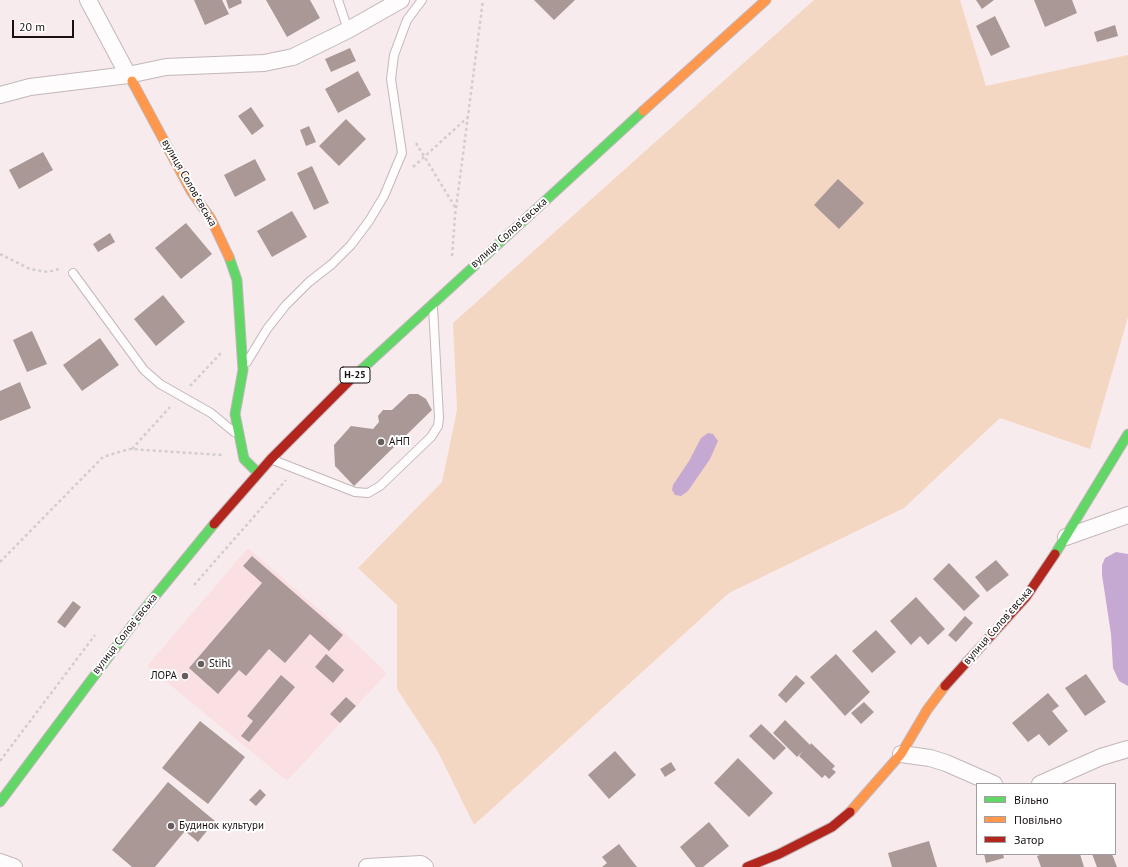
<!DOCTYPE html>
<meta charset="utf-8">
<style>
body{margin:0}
#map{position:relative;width:1128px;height:867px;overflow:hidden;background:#f8ebed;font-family:"PT Sans",sans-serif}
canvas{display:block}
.legend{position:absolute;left:976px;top:783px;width:140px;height:72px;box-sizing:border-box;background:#fff;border:1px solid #a39fa0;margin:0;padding:5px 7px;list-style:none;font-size:12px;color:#191011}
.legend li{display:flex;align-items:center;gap:8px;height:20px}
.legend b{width:20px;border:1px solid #a39fa0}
.scale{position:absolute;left:12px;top:20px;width:62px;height:18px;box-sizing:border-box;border:2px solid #191011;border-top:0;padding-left:5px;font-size:12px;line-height:14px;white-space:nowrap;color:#191011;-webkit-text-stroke:3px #fff;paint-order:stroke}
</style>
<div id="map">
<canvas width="1128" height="867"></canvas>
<ul class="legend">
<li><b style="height:5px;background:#63d668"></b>Вільно</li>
<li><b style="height:5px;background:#ff974d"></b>Повільно</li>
<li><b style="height:5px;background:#b3261e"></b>Затор</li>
</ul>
<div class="scale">20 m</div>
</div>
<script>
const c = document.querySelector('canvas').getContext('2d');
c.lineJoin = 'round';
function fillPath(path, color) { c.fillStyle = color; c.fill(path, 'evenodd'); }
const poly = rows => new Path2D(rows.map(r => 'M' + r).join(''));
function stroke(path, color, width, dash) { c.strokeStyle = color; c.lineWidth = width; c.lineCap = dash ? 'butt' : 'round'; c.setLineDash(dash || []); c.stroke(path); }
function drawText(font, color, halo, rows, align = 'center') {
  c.font = font + ' "PT Sans",sans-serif'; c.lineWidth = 4; c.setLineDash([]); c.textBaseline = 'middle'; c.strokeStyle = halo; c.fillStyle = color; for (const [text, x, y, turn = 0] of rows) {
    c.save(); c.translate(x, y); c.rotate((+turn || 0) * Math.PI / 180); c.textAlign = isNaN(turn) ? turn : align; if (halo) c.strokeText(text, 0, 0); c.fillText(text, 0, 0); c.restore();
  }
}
const built = poly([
 [248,548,331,620,387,673,287,781,147,666]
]);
const green = poly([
 [814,0,960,0,986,86,1128,55,1128,317,1090,449,1000,418,904,508,729,593,474,825,437,750,397,689,397,605,358,568,442,482,457,410,453,323]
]);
const water = poly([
 [708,433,713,434,718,441,710,459,688,491,681,496,675,495,672,490,673,485,689,461,701,438],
 [1116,552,1128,554,1128,686,1119,681,1113,668,1111,634,1102,575,1102,565,1105,558]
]);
const building = poly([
 [194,0,222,0,229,14,205,25],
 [226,0,241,0,242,3,229,9],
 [266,0,310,0,320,18,287,37],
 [534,0,575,0,554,20],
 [976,0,994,0,982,9],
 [1034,0,1072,0,1077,13,1045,27],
 [995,16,1010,47,991,56,976,26],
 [1115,25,1118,36,1097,42,1094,32],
 [350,48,356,61,331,72,325,59],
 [358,71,371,95,338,113,325,89],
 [251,107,264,126,252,135,238,116],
 [346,119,366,139,339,166,319,146],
 [309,126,316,142,306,146,300,130],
 [43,152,53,170,19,189,9,170],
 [255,159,266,180,235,197,224,175],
 [312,166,329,203,314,210,297,173],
 [838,179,864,203,839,229,814,205],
 [292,211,307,237,272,257,257,231],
 [186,223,212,254,181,279,155,248],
 [110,233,115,242,98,252,93,244],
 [163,295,185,322,156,346,134,319],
 [32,331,47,364,27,372,13,340],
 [100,338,119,365,82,391,63,365],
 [20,382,31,408,0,421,0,391],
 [409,394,418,394,426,399,432,410,354,486,335,466,334,445,351,426,373,429,379,422,378,416,383,410,392,410],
 [252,556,343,635,329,651,310,634,285,663,269,649,246,676,239,670,218,694,189,668,262,583,243,566],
 [996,560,1009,575,987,592,975,577],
 [949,563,980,596,964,611,933,579],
 [916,597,945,629,928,645,920,636,911,645,890,621],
 [73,601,81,607,65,628,57,622],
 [965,616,973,623,956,642,948,635],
 [876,630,896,652,872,673,852,651],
 [326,654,344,670,333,683,315,667],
 [836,654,870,692,845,716,810,677],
 [1086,674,1106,702,1085,716,1065,688],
 [281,675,295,687,249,742,241,736,253,721,247,716],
 [796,675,805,683,786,703,778,695],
 [1048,693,1059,706,1052,711,1068,731,1049,746,1039,734,1028,742,1012,723],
 [346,697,356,706,340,723,330,714],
 [864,702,874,712,861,724,851,713],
 [785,720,810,745,811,743,835,766,832,769,836,772,829,779,825,775,822,778,799,756,803,751,797,757,773,733],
 [200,721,245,757,208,804,162,768],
 [761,724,786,748,774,760,749,736],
 [615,751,636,775,609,799,588,775],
 [738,758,773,793,749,817,714,783],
 [671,762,676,770,665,777,660,769],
 [168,782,215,821,198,842,185,831,155,867,132,867,112,850],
 [260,789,266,795,256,806,249,800],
 [709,822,729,846,703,867,696,867,680,847],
 [929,841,937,867,892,867,888,853],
 [619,844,637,867,602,867,607,863,602,857],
 [984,854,1003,854,1004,858,986,863],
 [1043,854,1080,854,1084,867,1041,867,1037,856],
 [1092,854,1112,854,1117,867,1097,867]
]);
const path = poly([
 [416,143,455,207],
 [413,167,467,118],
 [0,254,30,269,48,272,59,269],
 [452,256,455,216,483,0],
 [190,386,221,353],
 [132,449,170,407],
 [0,562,103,457,129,449,222,455],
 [194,585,286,480],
 [0,761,95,635]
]);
const lane = poly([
 [338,0,348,30],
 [73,273,144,370,160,384,211,413,234,432],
 [247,362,267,329,285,306,309,282,332,264,351,245,369,221,384,196,402,153,391,79,394,55,407,20,422,0],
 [273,460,355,492,368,493,380,486,431,437,438,426,439,418,433,307]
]);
const street = poly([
 [88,0,128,75],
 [0,95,30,87,128,75,166,67,264,63,293,57,348,30,401,0],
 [1066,537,1128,515],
 [901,754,930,758,946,763,994,784],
 [1040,784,1101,757,1128,749],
 [0,862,14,867],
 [367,867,421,864,425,867]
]);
const fast = poly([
 [229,257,237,280,243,370,235,414,244,459,258,473],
 [350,380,643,111],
 [1055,554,1128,434],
 [0,802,142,612,214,524]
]);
const slow = poly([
 [132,81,191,191,211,219,229,257],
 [643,111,766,0],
 [850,812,901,754,927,710,945,686]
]);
const jam = poly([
 [214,524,271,459,350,380],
 [945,686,1026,597,1055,554],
 [747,867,779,854,832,827,850,812]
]);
const markers = [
 [381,442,4,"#675d5e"],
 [201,664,4,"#675d5e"],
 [185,676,4,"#675d5e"],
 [171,826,4,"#675d5e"]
];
const shields = [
 [355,375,30]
];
const shieldNames = [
 ["Н-25",355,375]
];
const streetNames = [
 ["вулиця Соловʼєвська",189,183,60],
 ["вулиця Соловʼєвська",509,233,-42],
 ["вулиця Соловʼєвська",998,626,-49],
 ["вулиця Соловʼєвська",125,634,-52]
];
const poiNames = [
 ["АНП",389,442],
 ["Stihl",209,664],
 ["ЛОРА",177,676,"right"],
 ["Будинок культури",179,826]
];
fillPath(built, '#fadfe3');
fillPath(green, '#f4d7c3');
fillPath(water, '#c6a9d2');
fillPath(building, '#aa9896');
stroke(lane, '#c2b7b9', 10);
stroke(street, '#c2b7b9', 18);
stroke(fast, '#c2b7b9', 11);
stroke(slow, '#c2b7b9', 11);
stroke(jam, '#c2b7b9', 11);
stroke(path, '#d2cdce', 2.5, [3, 3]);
stroke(lane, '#fefcfc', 8);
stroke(street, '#fefcfc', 16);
stroke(fast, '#63d668', 9);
stroke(slow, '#ff974d', 9);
stroke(jam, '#b3261e', 9);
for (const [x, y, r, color] of markers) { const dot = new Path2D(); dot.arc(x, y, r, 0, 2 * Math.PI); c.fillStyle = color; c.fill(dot); stroke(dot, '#fff', 1.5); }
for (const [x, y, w] of shields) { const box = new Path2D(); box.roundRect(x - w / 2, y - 8, w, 16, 3); c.fillStyle = '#fff'; c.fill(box); stroke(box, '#191011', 1); }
drawText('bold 10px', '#191011', null, shieldNames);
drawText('11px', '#191011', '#fff', streetNames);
drawText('11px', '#191011', '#fff', poiNames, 'left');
</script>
